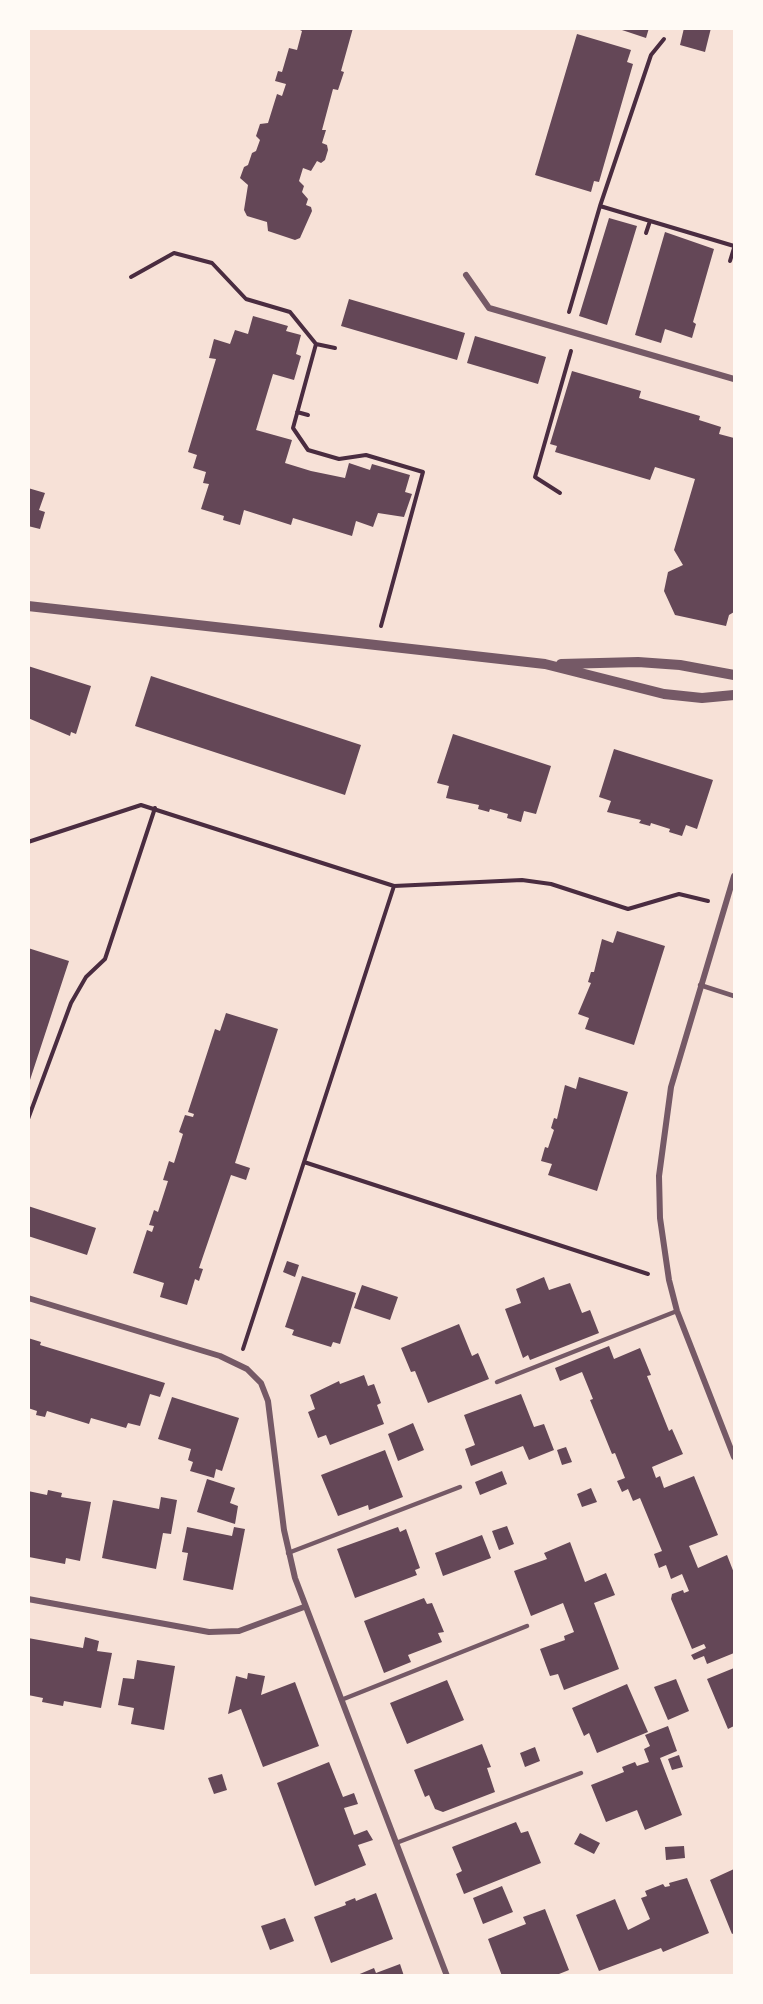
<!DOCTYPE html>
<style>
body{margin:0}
#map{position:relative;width:763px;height:2004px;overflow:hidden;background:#f7e1d7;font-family:Figtree,sans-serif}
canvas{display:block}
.frame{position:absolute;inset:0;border:30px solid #fffaf5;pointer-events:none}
</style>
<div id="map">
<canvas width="763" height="2004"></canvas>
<div class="frame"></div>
</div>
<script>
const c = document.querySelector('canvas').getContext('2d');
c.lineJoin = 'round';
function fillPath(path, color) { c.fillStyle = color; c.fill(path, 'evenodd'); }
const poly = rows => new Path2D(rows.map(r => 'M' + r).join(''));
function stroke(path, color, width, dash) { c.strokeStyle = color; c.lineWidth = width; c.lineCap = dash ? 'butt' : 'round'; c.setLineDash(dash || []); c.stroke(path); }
const building = poly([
 [296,28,353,28,341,71,344,72,338,90,333,89,322,130,326,130,322,143,327,145,328,150,325,160,321,163,317,161,311,171,303,168,299,181,304,186,302,192,308,199,306,205,311,207,312,211,300,238,295,240,268,231,267,222,247,216,244,210,248,185,240,178,244,167,248,165,252,153,256,151,260,140,256,136,260,124,268,123,277,94,282,96,286,84,275,81,278,71,282,72,289,48,297,50,302,31],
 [616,28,649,28,646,38],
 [684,28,711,28,705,52,680,45],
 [577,34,631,50,627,62,633,64,599,182,594,181,591,192,535,175],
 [609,218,637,226,607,325,579,316],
 [665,232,714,249,693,322,696,324,692,338,665,329,661,343,635,335],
 [349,299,465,333,457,360,341,326],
 [253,316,288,326,286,331,301,335,296,354,301,356,294,380,273,374,256,430,292,440,285,463,311,471,345,478,349,463,370,470,372,464,410,475,405,492,412,494,404,517,378,513,373,527,356,521,352,536,293,518,291,525,244,510,240,525,223,520,224,516,201,509,209,484,203,483,206,472,193,468,197,455,188,452,216,359,209,358,214,339,230,344,235,330,248,334],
 [475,336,546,357,538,384,467,363],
 [572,371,641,391,639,398,700,416,699,420,721,427,719,434,734,438,734,612,729,615,726,626,675,615,664,591,668,572,683,565,674,550,695,479,655,467,650,480,555,452,557,446,550,444],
 [28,488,45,493,39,510,45,512,40,529,28,526],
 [28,666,91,686,76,734,71,732,70,736,28,718],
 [151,676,361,745,345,795,135,726],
 [453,734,551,766,536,814,524,811,521,822,507,818,508,814,490,809,489,812,478,809,479,805,446,798,449,786,437,783],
 [614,749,713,780,697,829,686,825,682,836,669,832,670,829,651,823,650,826,639,823,641,820,607,812,611,801,599,797],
 [617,931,665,946,634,1045,585,1029,589,1018,578,1014,591,983,588,982,591,972,594,972,602,939,613,943],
 [28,948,69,961,29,1083,28,1083],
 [226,1013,278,1029,235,1163,250,1168,246,1180,231,1175,199,1268,203,1269,199,1281,195,1279,187,1305,160,1297,164,1283,133,1273,147,1230,152,1232,154,1226,149,1225,154,1210,158,1212,168,1181,163,1180,169,1161,174,1163,183,1134,179,1132,185,1115,193,1117,194,1114,188,1112,215,1029,220,1031],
 [579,1077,628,1092,597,1191,548,1175,552,1164,541,1161,545,1147,548,1148,554,1130,551,1128,554,1118,557,1119,565,1085,576,1089],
 [28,1206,96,1228,87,1255,28,1236],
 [287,1261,299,1265,295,1277,283,1272],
 [302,1276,356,1293,340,1344,333,1342,331,1347,292,1335,294,1330,285,1327],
 [544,1277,549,1290,570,1283,582,1313,590,1310,599,1333,530,1360,528,1355,523,1358,505,1309,521,1303,516,1289],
 [362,1285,398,1297,390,1320,354,1308],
 [459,1324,472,1356,478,1353,489,1379,428,1403,415,1371,411,1372,401,1348],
 [28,1338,41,1342,40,1345,165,1383,160,1397,150,1394,140,1426,128,1423,126,1428,91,1418,89,1424,47,1411,45,1417,36,1415,37,1411,28,1408],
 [609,1346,614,1359,640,1348,651,1375,647,1376,669,1431,672,1429,683,1454,652,1467,656,1478,660,1476,664,1488,694,1476,718,1535,689,1546,698,1568,727,1555,734,1573,734,1653,707,1664,704,1656,694,1660,691,1655,706,1648,704,1644,692,1649,671,1599,672,1594,683,1590,684,1593,689,1591,682,1574,671,1579,666,1565,659,1568,654,1554,662,1551,640,1498,633,1501,628,1489,622,1492,617,1481,625,1478,615,1453,612,1454,590,1400,593,1399,582,1372,560,1381,555,1368],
 [364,1375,368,1386,374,1384,381,1403,377,1405,384,1424,330,1445,326,1435,318,1438,308,1412,315,1409,310,1395,339,1381,340,1384],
 [521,1394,534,1427,544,1424,554,1450,529,1460,523,1446,471,1466,465,1449,475,1445,464,1415],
 [172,1397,239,1418,222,1471,216,1469,214,1478,190,1471,193,1462,188,1460,191,1449,158,1439],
 [413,1423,424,1450,398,1461,388,1434],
 [566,1447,572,1462,562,1465,557,1450],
 [385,1450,403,1497,369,1510,368,1505,338,1516,321,1475],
 [502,1471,507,1484,480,1495,475,1482],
 [207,1479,235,1488,230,1503,238,1506,235,1524,197,1512],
 [591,1488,597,1502,582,1507,577,1494],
 [48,1490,62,1493,61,1497,91,1502,80,1561,66,1558,65,1564,29,1557,28,1491,47,1495],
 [161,1497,177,1500,171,1534,163,1533,156,1569,102,1558,113,1500,159,1509],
 [507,1526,514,1544,499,1550,492,1531],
 [187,1527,232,1536,234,1527,245,1529,233,1590,183,1580,188,1553,182,1552],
 [398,1527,400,1532,406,1529,420,1568,415,1570,417,1575,355,1598,337,1549],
 [482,1535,491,1558,443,1576,435,1553],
 [570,1542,585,1582,606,1573,615,1595,594,1603,619,1669,564,1690,558,1674,550,1676,540,1649,565,1640,564,1636,574,1632,563,1603,531,1616,514,1571,547,1559,544,1553],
 [424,1598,427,1604,432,1603,444,1632,438,1633,442,1642,408,1655,411,1662,384,1673,364,1621],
 [85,1637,99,1641,97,1651,112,1653,101,1708,64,1701,63,1706,42,1702,43,1698,28,1695,28,1638,83,1648],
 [137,1660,175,1666,164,1730,131,1724,134,1708,118,1705,123,1678,134,1679],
 [734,1668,734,1726,728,1729,707,1679],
 [248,1673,265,1676,261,1695,295,1682,319,1746,263,1767,241,1709,228,1714,236,1676,247,1679],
 [676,1679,689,1711,668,1720,654,1687],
 [447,1680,464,1720,407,1744,390,1703],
 [627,1684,648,1732,597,1753,589,1733,584,1736,572,1708],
 [668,1726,677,1751,660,1758,682,1815,645,1830,637,1810,606,1822,591,1785,624,1772,622,1767,635,1762,637,1766,649,1762,644,1749,650,1746,645,1735],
 [482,1744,491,1767,487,1768,495,1792,443,1812,435,1809,429,1795,425,1797,414,1770],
 [535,1747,540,1761,525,1767,520,1753],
 [679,1755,683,1767,672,1770,668,1759],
 [329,1762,343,1797,354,1793,358,1804,344,1808,354,1835,367,1830,373,1840,358,1845,366,1865,315,1886,277,1783],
 [222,1774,227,1790,214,1794,208,1778],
 [516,1822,521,1833,528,1831,541,1863,464,1894,456,1874,462,1871,452,1847],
 [580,1833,600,1843,594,1854,574,1844],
 [684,1846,685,1858,666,1860,665,1847],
 [734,1869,734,1933,732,1934,710,1880],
 [687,1878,709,1933,663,1952,661,1948,599,1971,576,1915,615,1899,628,1930,650,1919,641,1898,647,1896,645,1891,663,1884,665,1887,670,1886,669,1883],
 [502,1886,513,1912,483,1924,473,1898],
 [376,1893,393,1939,331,1963,314,1917,346,1905,345,1902,355,1898,356,1901],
 [545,1909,569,1970,554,1976,502,1976,488,1939,526,1924,523,1917],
 [285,1918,294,1941,270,1950,261,1926],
 [400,1964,404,1976,355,1976,374,1968,376,1973]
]);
const path = poly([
 [664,39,651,55,600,206,734,246],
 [646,233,650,221],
 [730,261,734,248],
 [131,277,174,253,212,263,246,299,290,312,316,344,293,428,308,450,339,459,366,455,423,472,381,626],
 [569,312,600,206],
 [316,344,335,348],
 [297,412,308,415],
 [560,493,535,477,571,351],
 [28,842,141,805,394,886],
 [28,1119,71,1003,86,977,105,959,155,808],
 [304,1162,648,1274],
 [243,1349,394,886,522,880,551,884,628,909,679,894,708,901]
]);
const service = poly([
 [700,985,734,996],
 [497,1382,677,1311],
 [288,1553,460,1487],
 [341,1700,527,1626],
 [396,1843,581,1773]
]);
const minor = poly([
 [466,275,489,308,734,379],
 [734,876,671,1087,659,1176,660,1218,669,1280,677,1311,734,1457],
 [28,1298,220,1356,247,1369,261,1383,268,1401,284,1530,295,1578,447,1976],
 [28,1599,209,1632,239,1631,304,1607]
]);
const tertiary = poly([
 [28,606,545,664,664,694,702,698,734,695],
 [561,664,638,662,680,665,734,675]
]);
fillPath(building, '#644757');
stroke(path, '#4a2c40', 4);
stroke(service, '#755966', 4.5);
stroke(minor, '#755966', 6);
stroke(tertiary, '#755966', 10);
</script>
